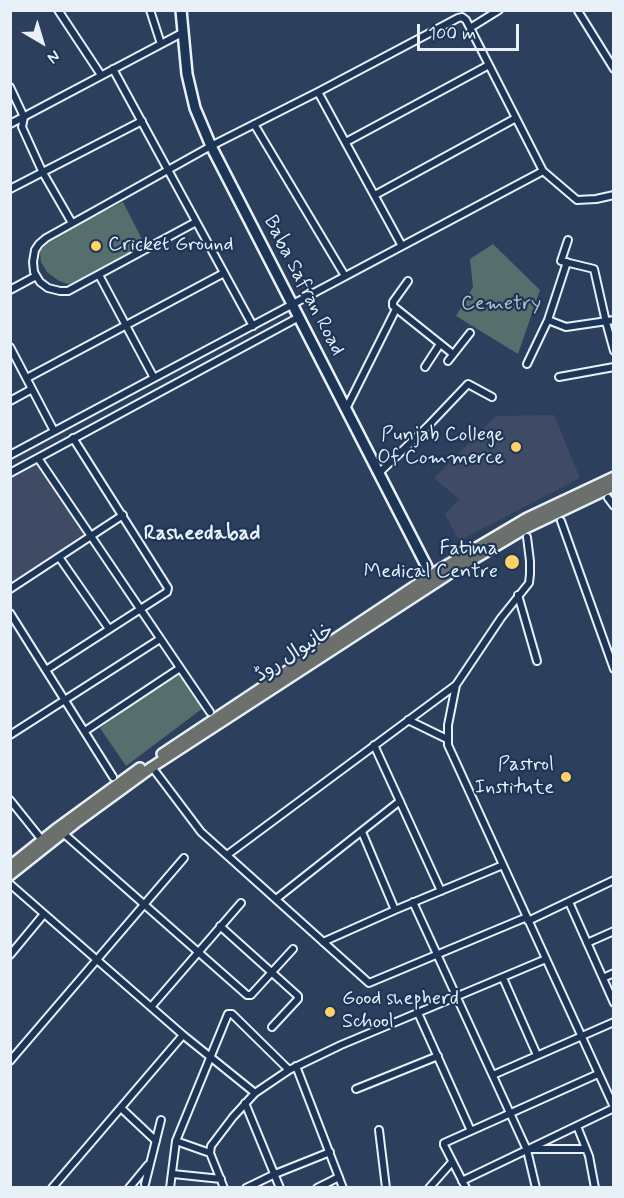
<!DOCTYPE html>
<meta charset="utf-8">
<style>
body{margin:0}
#map{position:relative;width:624px;height:1198px;overflow:hidden;background:#2c3f5d;font-family:Mynerve,sans-serif}
canvas{display:block}
.frame{position:absolute;inset:0;border:12px solid #e8f1f8;pointer-events:none}
.north{position:absolute;left:12px;top:12px;width:60px;height:60px;-webkit-text-stroke:4px #1d3557;paint-order:stroke;rotate:142deg;font-size:16px;font-weight:700;line-height:24px;text-align:center;color:#e8f1f8}
.north::after{content:'';display:block;margin:auto;width:21px;height:27px;background:#e8f1f8;clip-path:polygon(50% 0,100% 100%,50% 72%,0 100%)}
.scale{position:absolute;left:417px;top:24px;width:102px;height:27px;box-sizing:border-box;border:3px solid #e8f1f8;border-top:0;padding-left:8px;font-size:18px;line-height:21px;white-space:nowrap;color:#e8f1f8;-webkit-text-stroke:4px #1d3557;paint-order:stroke}
</style>
<div id="map">
<canvas width="624" height="1198"></canvas>
<div class="frame"></div>
<div class="north">N</div>
<div class="scale">100 m</div>
</div>
<script>
const c = document.querySelector('canvas').getContext('2d');
c.lineJoin = 'round';
function fillPath(path, color) { c.fillStyle = color; c.fill(path, 'evenodd'); }
const poly = rows => new Path2D(rows.map(r => 'M' + r).join(''));
function stroke(path, color, width, dash) { c.strokeStyle = color; c.lineWidth = width; c.lineCap = dash ? 'butt' : 'round'; c.setLineDash(dash || []); c.stroke(path); }
function drawText(font, color, halo, rows, align = 'center') {
  c.font = font + ' Mynerve,"Playpen Sans Arabic",sans-serif'; c.lineWidth = 4.5; c.setLineDash([]); c.textBaseline = 'middle'; c.strokeStyle = halo; c.fillStyle = color; for (const [text, x, y, turn = 0] of rows) {
    c.save(); c.translate(x, y); c.rotate((+turn || 0) * Math.PI / 180); c.textAlign = isNaN(turn) ? turn : align; if (halo) c.strokeText(text, 0, 0); c.fillText(text, 0, 0); c.restore();
  }
}
const built = poly([
 [554,415,580,478,459,541,445,514,459,499,434,478,496,416],
 [42,458,92,532,11,587,10,477]
]);
const green = poly([
 [123,202,146,247,83,281,68,284,59,281,47,272,41,262,40,251,54,236],
 [493,244,540,290,518,354,456,316,473,287,470,259],
 [180,671,203,708,126,766,100,728]
]);
const minor = poly([
 [58,10,101,75],
 [150,10,161,44],
 [578,11,614,69],
 [470,28,499,10],
 [113,69,253,326],
 [10,87,24,117,22,127,42,171,72,223],
 [318,92,402,246],
 [10,124,182,33],
 [254,124,345,276],
 [346,142,489,65],
 [10,189,142,121],
 [375,195,516,118],
 [196,222,68,291,60,291,48,288,40,282,34,272,33,262,35,250,39,244,46,238,211,146,318,92,458,18,462,17,466,20,543,171],
 [568,240,561,261,594,269,606,322,614,351],
 [99,275,154,378],
 [408,281,393,302,393,306,453,354],
 [10,290,36,276],
 [548,320,566,327,614,320],
 [10,347,54,431],
 [448,361,470,333],
 [527,364,548,320,567,262],
 [425,367,440,344],
 [559,377,614,367],
 [27,378,224,273],
 [10,401,32,389],
 [346,409,396,309],
 [10,455,154,378,543,171,577,200,596,199,614,195],
 [38,458,210,712],
 [10,473,299,317],
 [379,473,428,426,468,384,492,397],
 [608,498,614,506],
 [561,521,614,669],
 [527,537,530,561,530,574,529,583,501,618,456,685,448,725,448,745,614,1107],
 [59,557,109,629],
 [10,589,123,515],
 [518,595,537,661],
 [10,613,113,777],
 [46,670,167,592,168,588,73,438],
 [408,720,447,739],
 [85,731,180,668],
 [10,735,160,639],
 [374,745,441,891],
 [152,767,201,832,369,983,527,917],
 [10,800,42,840],
 [362,832,395,910],
 [63,833,247,995,251,995,293,949],
 [227,855,456,685],
 [10,884,183,1035,255,1093],
 [276,899,400,801],
 [413,902,527,1150,536,1188],
 [569,902,614,1003],
 [528,921,614,880],
 [220,926,298,996,298,999,272,1027],
 [323,942,395,910,503,865],
 [587,943,614,931],
 [10,955,44,914],
 [503,978,537,1055],
 [603,978,614,973],
 [151,1007,241,903],
 [418,1013,471,1131],
 [10,1061,184,858],
 [296,1066,343,1188],
 [493,1075,614,1022],
 [356,1089,438,1056],
 [245,1103,280,1188],
 [121,1108,156,1141],
 [577,1126,589,1156,595,1188],
 [379,1130,386,1188],
 [176,1141,210,1153],
 [531,1149,586,1149],
 [173,1174,221,1179],
 [462,1181,614,1108],
 [145,1184,161,1120],
 [52,1188,183,1035],
 [129,1188,148,1165],
 [170,1188,176,1141,228,1014,232,1014,289,1070],
 [224,1188,210,1153,211,1146,233,1117,255,1093,289,1070,341,1045,546,959],
 [246,1188,275,1174,330,1152],
 [317,1188,339,1177],
 [429,1188,452,1162],
 [466,1188,444,1145,444,1143,598,1074]
]);
const secondary = poly([
 [181,10,187,74,195,108,211,146,427,567]
]);
const primary = poly([
 [162,754,439,570,527,518,614,477],
 [10,866,55,830,140,768],
 [10,875,78,821,152,767,452,572,526,528,614,486]
]);
const markers = [
 [96,246,6,"#ffd166"],
 [516,447,6,"#ffd166"],
 [512,562,8,"#ffd166"],
 [566,777,6,"#ffd166"],
 [330,1012,6,"#ffd166"]
];
const poiNames = [
 ["Cricket Ground",108,246,"left"],
 ["Punjab College",504,436],
 ["Of Commerce",504,459],
 ["Fatima",498,550],
 ["Medical Centre",498,573],
 ["Pastrol",554,766],
 ["Institute",554,789],
 ["Good shepherd",342,1000,"left"],
 ["School",342,1023,"left"]
];
const streetNames = [
 ["Baba Safran Road",303,286,63],
 ["خانیوال روڈ",295,654,-33]
];
const parkNames = [
 ["Cemetry",501,305]
];
const neighbourhoodNames = [
 ["Rasheedabad",202,535]
];
fillPath(built, '#3f4b64');
fillPath(green, '#566f6c');
stroke(minor, '#e8f1f8', 10);
stroke(secondary, '#e8f1f8', 14);
stroke(primary, '#e8f1f8', 14);
stroke(minor, '#1d3557', 6);
stroke(secondary, '#1d3557', 9);
stroke(primary, '#6c706d', 9);
for (const [x, y, r, color] of markers) { const dot = new Path2D(); dot.arc(x, y, r, 0, 2 * Math.PI); c.fillStyle = color; c.fill(dot); stroke(dot, '#1d3557', 2); }
drawText('20px', '#e8f1f8', '#1d3557', poiNames, 'right');
drawText('20px', '#e8f1f8', '#1d3557', streetNames);
drawText('20px', '#b5c4c7', '#1d3557', parkNames);
drawText('bold 21px', '#e8f1f8', '#1d3557', neighbourhoodNames);
</script>
